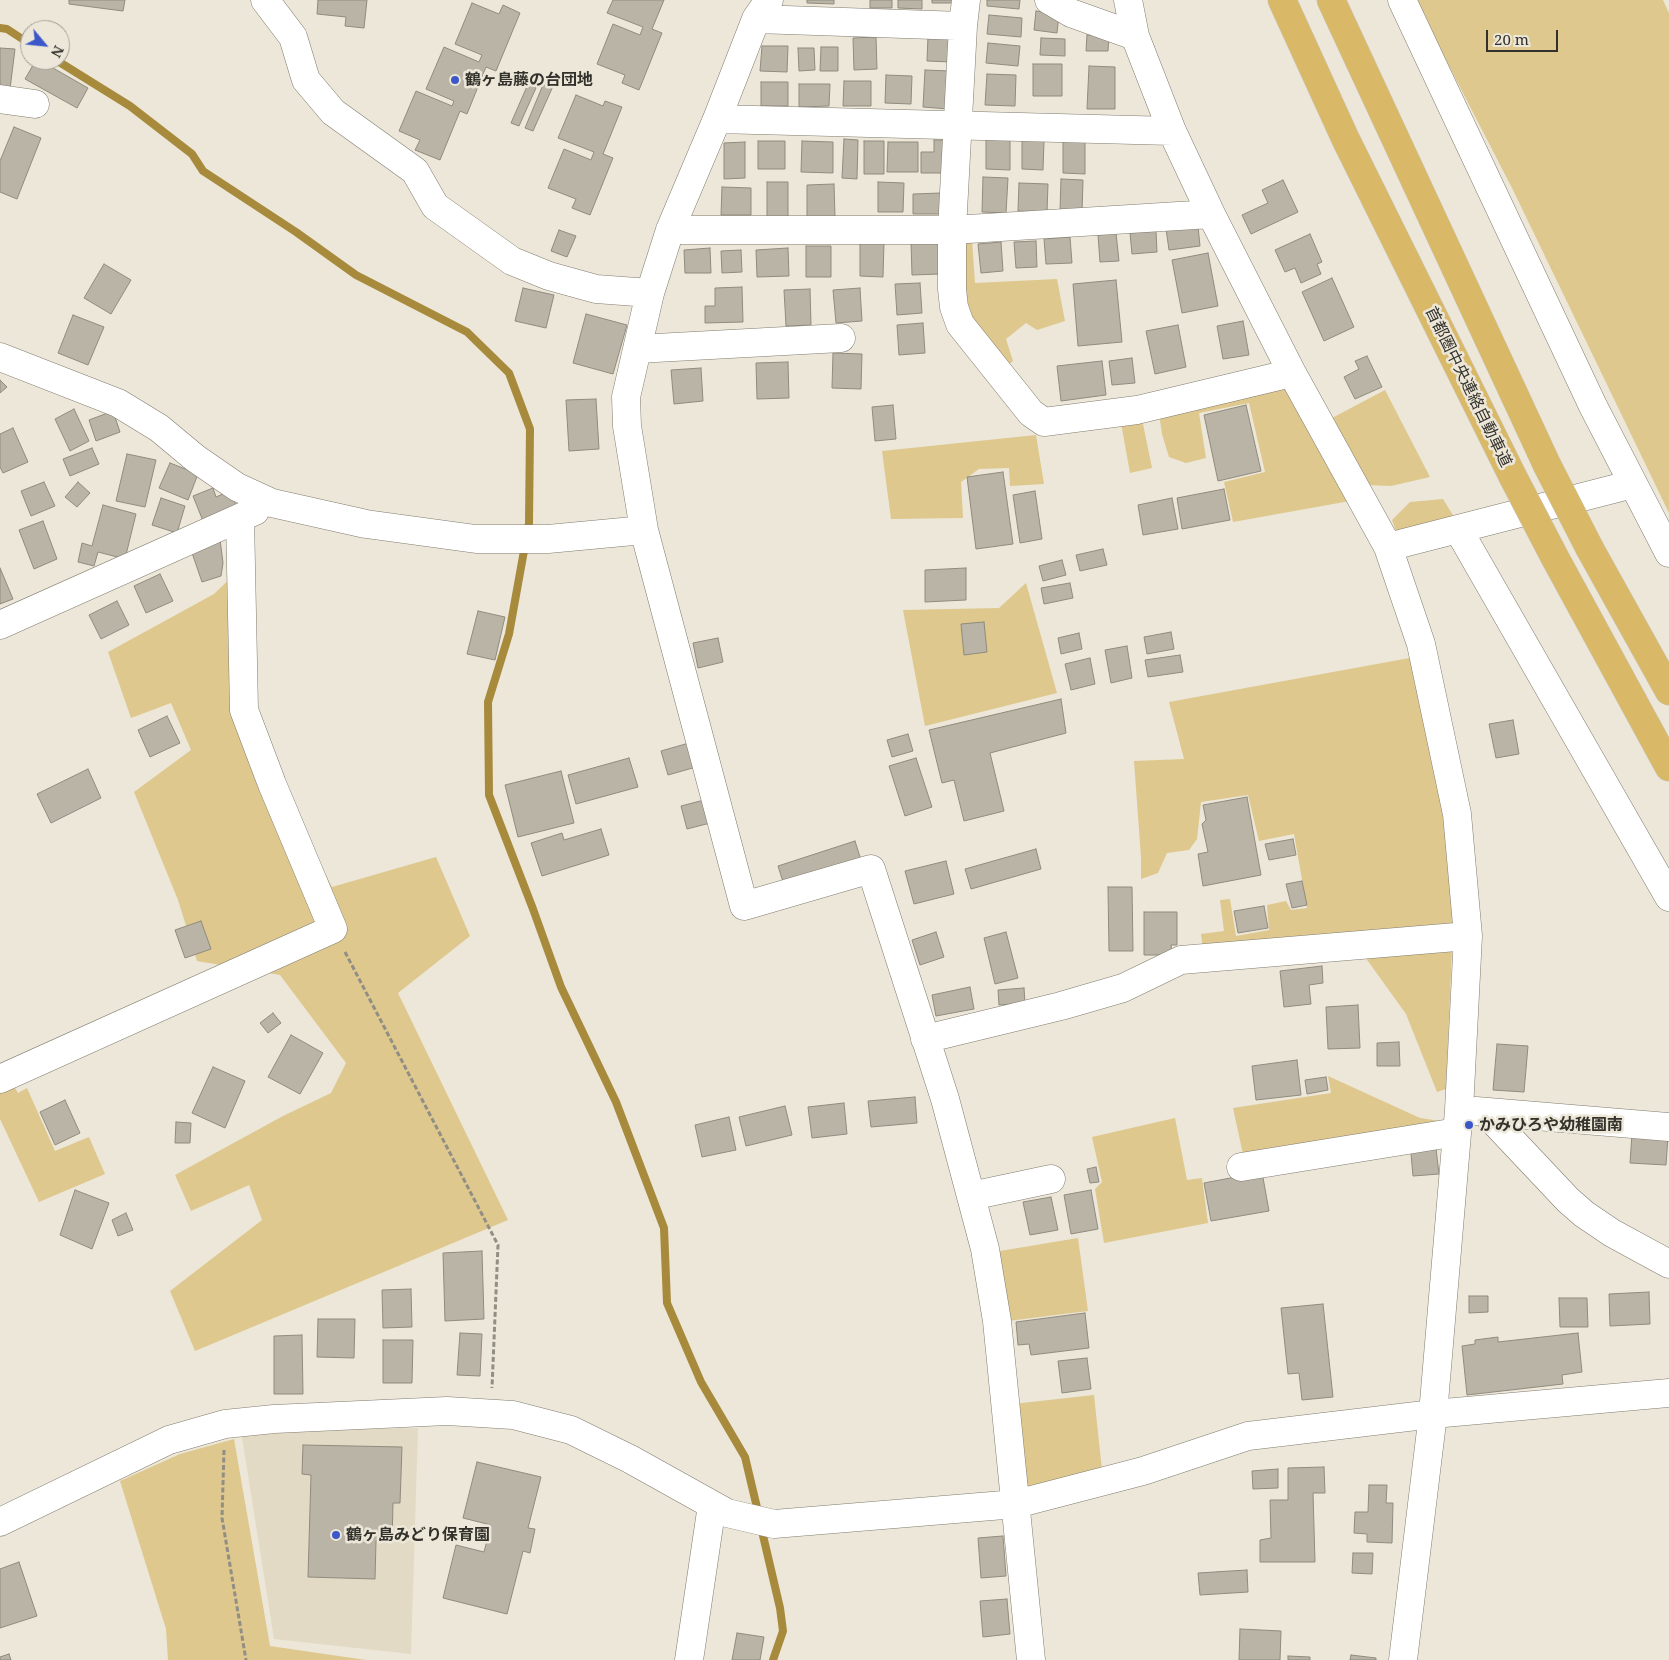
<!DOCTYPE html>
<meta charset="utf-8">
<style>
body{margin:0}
#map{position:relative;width:1669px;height:1660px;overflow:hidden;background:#ece7d8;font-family:"Noto Serif",serif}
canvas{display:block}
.north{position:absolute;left:20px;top:20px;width:50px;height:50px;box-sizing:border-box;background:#ece7d8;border:1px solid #a29e93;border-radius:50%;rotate:118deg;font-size:14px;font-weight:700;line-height:20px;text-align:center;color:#33312b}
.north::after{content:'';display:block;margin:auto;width:18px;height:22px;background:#3c57c9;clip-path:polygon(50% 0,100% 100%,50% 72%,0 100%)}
.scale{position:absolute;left:1486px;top:30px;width:72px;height:22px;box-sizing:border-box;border:2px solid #33312b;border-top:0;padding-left:6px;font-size:15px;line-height:18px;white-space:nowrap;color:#33312b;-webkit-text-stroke:4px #ece7d8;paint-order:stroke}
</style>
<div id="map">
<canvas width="1669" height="1660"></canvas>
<div class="north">N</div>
<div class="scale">20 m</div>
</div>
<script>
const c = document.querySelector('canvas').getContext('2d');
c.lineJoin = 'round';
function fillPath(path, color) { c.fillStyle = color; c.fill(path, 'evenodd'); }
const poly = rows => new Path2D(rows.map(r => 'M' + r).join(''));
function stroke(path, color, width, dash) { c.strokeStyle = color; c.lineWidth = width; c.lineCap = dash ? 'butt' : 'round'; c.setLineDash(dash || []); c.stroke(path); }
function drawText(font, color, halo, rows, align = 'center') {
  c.font = font + ' "Noto Serif","Noto Sans JP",serif'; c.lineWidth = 5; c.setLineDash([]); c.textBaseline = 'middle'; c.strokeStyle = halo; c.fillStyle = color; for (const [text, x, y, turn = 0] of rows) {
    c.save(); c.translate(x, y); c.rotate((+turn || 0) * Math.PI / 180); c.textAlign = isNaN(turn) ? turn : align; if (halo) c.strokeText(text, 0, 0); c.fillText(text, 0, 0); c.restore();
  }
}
const built = poly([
 [418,1428,411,1654,274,1639,241,1431]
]);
const green = poly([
 [1415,0,1663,0,1669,13,1669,513,1513,190],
 [972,240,975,283,1057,279,1065,321,1037,330,1026,323,1006,339,1013,361,1006,367,964,306,965,242],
 [1283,382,1350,501,1233,522,1224,482,1265,472,1249,403,1199,413,1206,458,1186,463,1169,457,1162,434,1159,413],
 [1385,390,1430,477,1391,486,1368,485,1332,418],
 [1142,419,1152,468,1130,473,1121,423],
 [1036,435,1044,484,1010,486,1009,468,979,469,961,482,963,518,891,519,882,451],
 [1443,499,1456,520,1396,531,1392,520,1410,502],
 [246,563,252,708,290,804,332,887,436,857,470,936,398,993,508,1220,195,1351,170,1291,262,1220,249,1185,191,1211,175,1175,283,1116,331,1093,346,1063,280,975,197,961,178,900,134,792,191,750,171,703,131,718,108,652,214,594],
 [1026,583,1057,693,925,726,903,610,999,608],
 [1415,657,1445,801,1455,925,1203,949,1201,934,1224,931,1220,900,1230,899,1236,936,1269,930,1267,905,1286,901,1291,910,1307,908,1294,834,1259,841,1248,795,1201,802,1197,839,1189,850,1167,853,1158,873,1141,879,1141,857,1134,761,1184,759,1169,702],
 [1452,949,1446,1089,1437,1092,1406,1014,1365,957],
 [1328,1076,1420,1118,1440,1121,1244,1159,1233,1108,1331,1093],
 [11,1081,18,1093,27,1088,55,1151,89,1137,105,1174,39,1202,0,1119,0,1086],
 [1175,1118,1187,1180,1202,1178,1208,1223,1104,1243,1095,1189,1102,1182,1092,1137],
 [1078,1238,1088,1311,1008,1321,994,1252],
 [1094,1395,1102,1470,1024,1487,1013,1404],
 [234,1439,270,1646,366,1660,168,1660,166,1629,120,1481,180,1454]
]);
const stream = poly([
 [0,28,7,29,30,44],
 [56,60,130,106,192,154,203,171,296,232,356,275,467,332,509,373,530,429,529,523,509,634,488,702,489,795,533,909,561,987,616,1102,664,1228,667,1303,701,1382,745,1457,759,1516],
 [761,1527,780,1608,783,1631,773,1660]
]);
const building = poly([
 [69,0,125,0,123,11,69,4,69,0],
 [318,0,367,0,364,28,345,26,346,17,317,14,318,0],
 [613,0,664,0,652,29,662,33,639,90,622,83,625,75,597,64,613,24,640,35,643,27,607,13,613,0],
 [807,0,834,0,834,4,807,3,807,0],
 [870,0,892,0,892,8,870,8,870,0],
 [898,0,922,0,922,9,898,8,898,0],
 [932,0,957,0,957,3,932,3,932,0],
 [987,0,1020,0,1019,9,987,6,987,0],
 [472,3,499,14,503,5,520,13,496,71,486,67,467,114,460,111,440,160,415,150,420,140,399,131,416,91,452,106,454,101,426,89,444,47,479,62,482,55,455,44,472,3],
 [1036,11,1059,14,1057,33,1034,30,1036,11],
 [989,15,1022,18,1021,37,987,34,989,15],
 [1087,35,1109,35,1108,51,1086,51,1087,35],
 [928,36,953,37,952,62,927,61,928,36],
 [876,37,877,69,854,70,853,38,876,37],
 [1041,38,1065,39,1065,56,1040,55,1041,38],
 [988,43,1020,46,1018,66,986,63,988,43],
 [762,46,788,46,787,72,760,71,762,46],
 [821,47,838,47,838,71,820,71,821,47],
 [0,48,15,49,10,89,0,87,0,48],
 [798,48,814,48,815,70,799,71,798,48],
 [36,60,39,60,88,88,77,108,25,79,36,60],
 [1033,64,1062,64,1062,96,1033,96,1033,64],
 [1089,66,1115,67,1115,109,1087,109,1089,66],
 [925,70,951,71,948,109,923,107,925,70],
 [987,74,1016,75,1015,106,985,105,987,74],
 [532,75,540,79,519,126,511,123,532,75],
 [886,75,912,76,911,104,885,103,886,75],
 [545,80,554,84,533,131,525,128,545,80],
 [844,81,871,81,871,106,843,106,844,81],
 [761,82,788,82,788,106,761,106,761,82],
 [799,84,830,84,829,106,799,107,799,84],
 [576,95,603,106,605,101,622,107,603,154,613,158,590,215,572,208,576,199,548,188,564,149,591,160,594,152,558,138,576,95],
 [14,127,41,138,17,199,0,192,0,161,14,127],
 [844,139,858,140,857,179,842,178,844,139],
 [934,140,949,140,949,173,921,173,921,152,934,152,934,140],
 [986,140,1010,140,1010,170,986,169,986,140],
 [1022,140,1044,141,1043,170,1022,169,1022,140],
 [758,141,785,141,785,169,758,169,758,141],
 [802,141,833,142,833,173,801,172,802,141],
 [864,141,884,141,884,174,864,174,864,141],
 [745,142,745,178,724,179,724,143,745,142],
 [888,142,918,142,918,172,887,172,888,142],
 [1063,142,1085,142,1085,174,1063,173,1063,142],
 [983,177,1008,178,1006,213,982,212,983,177],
 [1061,179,1083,180,1082,212,1060,211,1061,179],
 [1283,180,1298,212,1251,234,1242,215,1268,203,1262,190,1283,180],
 [767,182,788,182,788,217,767,217,767,182],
 [878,182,904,183,903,212,878,212,878,182],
 [1019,183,1048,184,1047,212,1018,211,1019,183],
 [834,184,835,217,807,217,807,185,834,184],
 [722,187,751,188,751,215,721,215,722,187],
 [941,193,941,214,913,214,913,194,941,193],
 [1198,226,1200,246,1169,250,1166,229,1198,226],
 [559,230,576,236,567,257,551,251,559,230],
 [1156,231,1157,252,1132,254,1130,233,1156,231],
 [1116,233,1119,261,1100,262,1098,235,1116,233],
 [1310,234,1322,262,1317,264,1321,274,1301,283,1295,268,1285,272,1275,250,1310,234],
 [1070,237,1072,263,1046,264,1044,239,1070,237],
 [939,241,940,274,912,275,911,242,939,241],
 [1036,241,1037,267,1016,268,1014,242,1036,241],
 [860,242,884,242,883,277,860,276,860,242],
 [1001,242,1003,271,981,273,978,244,1001,242],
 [806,246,831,246,831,277,806,277,806,246],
 [710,248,711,273,685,273,684,250,710,248],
 [788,248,789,276,757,277,756,250,788,248],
 [741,250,742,272,722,273,721,251,741,250],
 [1208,253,1218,306,1182,313,1172,260,1208,253],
 [104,264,131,280,111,314,84,298,104,264],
 [1332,278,1354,327,1324,341,1302,292,1332,278],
 [1116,280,1122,342,1078,346,1073,284,1116,280],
 [920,283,922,313,897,315,895,284,920,283],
 [742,287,743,322,705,323,705,306,715,306,715,288,742,287],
 [523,288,554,295,546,328,515,321,523,288],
 [860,288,862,321,836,323,833,290,860,288],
 [810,289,811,325,786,326,784,290,810,289],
 [586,314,627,325,613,374,573,363,586,314],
 [73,315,104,327,88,365,58,353,73,315],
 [1243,321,1249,355,1223,359,1217,326,1243,321],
 [923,323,925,353,899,355,897,325,923,323],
 [1178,325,1186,367,1155,374,1146,331,1178,325],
 [833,353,862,354,861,389,832,388,833,353],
 [1367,356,1382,387,1355,399,1344,377,1359,369,1355,361,1367,356],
 [1132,358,1135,383,1112,385,1109,361,1132,358],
 [1102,361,1106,395,1061,401,1057,366,1102,361],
 [788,362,789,398,757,399,756,363,788,362],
 [701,368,703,401,674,404,671,370,701,368],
 [0,380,7,387,0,393,0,380],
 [596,399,599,449,569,451,566,400,596,399],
 [893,405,896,439,875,441,872,407,893,405],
 [1246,405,1261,471,1218,481,1204,415,1246,405],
 [74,409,89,441,70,451,55,419,74,409],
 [113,411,120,432,96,441,89,420,113,411],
 [13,428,28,462,3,473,0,467,0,434,13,428],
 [92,448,99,464,70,476,63,459,92,448],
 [127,454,156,460,145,507,116,501,127,454],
 [170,463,198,474,188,500,159,488,170,463],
 [1003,472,1013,544,976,549,967,477,1003,472],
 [44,482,55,506,31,516,21,491,44,482],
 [78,482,90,493,77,507,65,497,78,482],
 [213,488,216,497,230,491,237,508,203,521,193,496,213,488],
 [1224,489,1230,520,1182,529,1177,498,1224,489],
 [1035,491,1042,539,1020,543,1013,495,1035,491],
 [161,498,185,506,177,533,152,525,161,498],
 [1172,498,1178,529,1143,535,1138,505,1172,498],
 [103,505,136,514,125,559,98,552,94,566,78,562,82,543,92,546,103,505],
 [43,521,57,559,34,569,19,530,43,521],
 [220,539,223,563,221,576,202,582,191,550,220,539],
 [1103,549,1107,565,1080,571,1076,555,1103,549],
 [1062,560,1066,575,1043,581,1039,566,1062,560],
 [0,568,13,599,0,604,0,568],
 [966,568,966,600,925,602,925,570,966,568],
 [160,574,173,601,146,613,134,586,160,574],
 [1070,583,1073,598,1044,604,1041,588,1070,583],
 [117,601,129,625,101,639,89,615,117,601],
 [478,611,505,617,495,660,467,654,478,611],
 [984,622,987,652,964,655,961,624,984,622],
 [1171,632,1174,649,1147,654,1144,637,1171,632],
 [1079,633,1082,649,1061,654,1058,638,1079,633],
 [718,638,723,662,698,668,693,643,718,638],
 [1127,646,1132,678,1111,683,1105,650,1127,646],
 [1180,655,1183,672,1148,677,1145,660,1180,655],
 [1090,658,1095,684,1071,690,1065,664,1090,658],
 [1061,699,1066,733,990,753,1004,811,964,821,954,780,942,783,929,730,1061,699],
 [167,716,180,743,150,757,138,730,167,716],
 [1513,720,1519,754,1496,758,1489,724,1513,720],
 [908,734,913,751,892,757,887,740,908,734],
 [689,743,696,767,668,775,661,751,689,743],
 [629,758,638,787,576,804,568,775,629,758],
 [916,758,932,807,905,816,889,766,916,758],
 [88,769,101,798,51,823,37,794,88,769],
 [561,771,574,823,518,837,505,785,561,771],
 [1247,797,1261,875,1203,886,1198,854,1208,852,1202,824,1206,820,1203,805,1247,797],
 [708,799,714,822,687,829,681,806,708,799],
 [601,829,609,855,542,876,531,843,562,833,564,840,601,829],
 [1293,839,1296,855,1269,860,1265,844,1293,839],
 [855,841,861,860,784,885,778,866,855,841],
 [1036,849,1041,869,971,889,965,869,1036,849],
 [946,861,954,894,914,904,905,871,946,861],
 [1302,881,1307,905,1292,908,1286,884,1302,881],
 [1108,887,1132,887,1133,951,1109,951,1108,887],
 [1264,906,1268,928,1238,933,1234,911,1264,906],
 [1144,912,1177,912,1177,945,1171,945,1172,955,1144,955,1144,912],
 [201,921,211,949,185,958,175,930,201,921],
 [936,932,944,957,920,965,912,940,936,932],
 [1006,932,1018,978,995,984,984,938,1006,932],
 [1322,966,1323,983,1309,985,1311,1004,1284,1007,1280,971,1322,966],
 [970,987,974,1009,936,1016,932,995,970,987],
 [1024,988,1025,1003,999,1005,998,990,1024,988],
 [1358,1005,1360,1048,1328,1049,1326,1007,1358,1005],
 [273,1013,281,1023,268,1033,260,1023,273,1013],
 [291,1035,323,1053,300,1094,268,1077,291,1035],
 [1399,1042,1400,1066,1377,1066,1377,1043,1399,1042],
 [1497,1044,1528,1046,1524,1092,1493,1090,1497,1044],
 [1297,1060,1301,1095,1256,1100,1252,1066,1297,1060],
 [213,1067,245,1081,225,1128,192,1113,213,1067],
 [1326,1077,1328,1090,1307,1094,1305,1080,1326,1077],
 [915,1097,917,1123,871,1127,868,1101,915,1097],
 [65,1100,80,1133,55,1145,40,1112,65,1100],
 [844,1103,847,1134,812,1138,808,1107,844,1103],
 [785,1106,792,1135,746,1146,739,1117,785,1106],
 [729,1117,736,1150,702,1157,695,1125,729,1117],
 [176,1122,191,1123,190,1143,175,1143,176,1122],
 [1632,1134,1668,1136,1666,1165,1630,1163,1632,1134],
 [1435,1140,1439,1174,1413,1176,1410,1143,1435,1140],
 [1096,1167,1099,1182,1090,1183,1087,1169,1096,1167],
 [1262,1172,1269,1211,1211,1221,1204,1183,1262,1172],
 [75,1190,109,1203,92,1249,60,1235,75,1190],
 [1091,1190,1098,1229,1071,1234,1064,1195,1091,1190],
 [1051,1197,1058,1230,1030,1235,1023,1202,1051,1197],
 [126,1213,133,1230,118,1236,112,1220,126,1213],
 [482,1251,484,1319,445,1321,443,1253,482,1251],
 [411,1289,412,1327,383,1328,382,1290,411,1289],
 [1649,1292,1650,1324,1610,1326,1609,1294,1649,1292],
 [1469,1296,1488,1296,1488,1312,1469,1313,1469,1296],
 [1559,1298,1587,1298,1588,1327,1560,1327,1559,1298],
 [1323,1304,1333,1397,1302,1400,1299,1373,1288,1374,1281,1308,1323,1304],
 [1085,1313,1089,1348,1031,1355,1029,1344,1018,1345,1016,1322,1085,1313],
 [318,1319,355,1319,354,1358,317,1357,318,1319],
 [460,1333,482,1334,480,1376,457,1375,460,1333],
 [1578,1333,1582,1372,1562,1375,1563,1384,1467,1395,1462,1346,1475,1344,1475,1340,1498,1337,1498,1342,1578,1333],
 [302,1335,303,1394,274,1394,274,1336,302,1335],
 [383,1340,413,1340,412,1383,383,1383,383,1340],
 [1087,1358,1091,1389,1062,1393,1058,1361,1087,1358],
 [303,1445,402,1447,400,1503,393,1503,392,1542,376,1541,375,1579,308,1577,311,1475,302,1474,303,1445],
 [477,1462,541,1477,528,1528,535,1529,530,1553,523,1551,507,1614,443,1598,456,1545,484,1552,491,1525,463,1518,477,1462],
 [1324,1467,1325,1493,1313,1493,1315,1562,1260,1562,1260,1540,1271,1538,1270,1500,1288,1500,1288,1468,1324,1467],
 [1278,1469,1278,1488,1253,1489,1252,1471,1278,1469],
 [1369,1485,1387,1485,1386,1503,1393,1503,1392,1543,1367,1542,1367,1534,1354,1533,1355,1512,1368,1512,1369,1485],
 [1003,1536,1006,1576,981,1578,978,1538,1003,1536],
 [1353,1553,1373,1553,1372,1574,1352,1573,1353,1553],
 [19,1562,37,1616,0,1628,0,1569,19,1562],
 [1247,1570,1248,1592,1200,1595,1198,1573,1247,1570],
 [1007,1599,1010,1634,983,1637,980,1601,1007,1599],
 [1240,1629,1281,1631,1280,1660,1239,1660,1240,1629],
 [737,1633,764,1637,760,1660,732,1660,737,1633],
 [9,1654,11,1660,0,1660,0,1657,9,1654],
 [1351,1655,1376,1658,1376,1660,1350,1660,1351,1655],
 [1288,1656,1310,1657,1310,1660,1288,1660,1288,1656]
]);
const path = poly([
 [345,952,498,1245,492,1388],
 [224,1450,222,1518,246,1660]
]);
const minor = poly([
 [265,0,293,37,306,80,333,112,415,171,435,206,512,261,549,276,596,289,650,293],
 [769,0,756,19,717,119,670,230,650,293,626,397,627,426,644,530,744,906,871,869,945,1099,985,1249,997,1321,1031,1660],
 [966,0,963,26,952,230,952,289,954,307,960,324,1031,413,1044,422,1137,410,1292,373],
 [1049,0,1071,13,1135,36],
 [1128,0,1135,36,1172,131,1211,214,1292,373,1388,547,1421,644,1457,814,1468,936,1459,1110,1433,1414,1403,1660],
 [1402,0,1593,406,1669,553],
 [756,19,963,26],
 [0,99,35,104],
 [717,119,1172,131],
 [670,230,952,230,1211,214],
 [637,349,841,338],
 [0,357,118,403,159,428,195,458,237,487,272,503,366,524,476,539,548,539,644,530],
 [1458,529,1669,897],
 [1388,547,1633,484],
 [0,625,255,511],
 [925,1039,1061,1006,1123,988,1181,960,1468,936],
 [0,1079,333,929,272,784,244,710,240,518],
 [1476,1111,1669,1127],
 [1485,1112,1568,1200,1584,1214,1612,1233,1669,1264],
 [1241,1167,1457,1132],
 [971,1196,1051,1179],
 [0,1522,169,1440,225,1424,274,1419,447,1411,513,1415,571,1430,630,1459,727,1513,774,1524,1016,1504,1143,1471,1248,1436,1433,1414,1669,1393],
 [689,1660,712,1505]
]);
const highway = poly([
 [1282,0,1346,140,1513,477],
 [1331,0,1547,465],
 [1590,549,1669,691],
 [1554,556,1669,767]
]);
const highwayBridge = poly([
 [1547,465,1590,549],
 [1513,477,1554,556]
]);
const markers = [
 [455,80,5,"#3c57c9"],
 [1469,1125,5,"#3c57c9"],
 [336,1535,5,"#3c57c9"]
];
const poiNames = [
 ["鶴ヶ島藤の台団地",465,80],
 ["かみひろや幼稚園南",1479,1125],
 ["鶴ヶ島みどり保育園",346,1535]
];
const streetNames = [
 ["首都圏中央連絡自動車道",1468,387,64]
];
fillPath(built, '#e2dac4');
fillPath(green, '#dec88e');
stroke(stream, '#a78a3c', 8);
fillPath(building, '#b9b4a6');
stroke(building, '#908b7e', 1);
stroke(minor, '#817c6f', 29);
stroke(highway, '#cac9c8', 29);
stroke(path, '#918e83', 3, [5, 2.5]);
stroke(minor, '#fff', 28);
stroke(highway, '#d9b967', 28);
stroke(highwayBridge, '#cac9c8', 29, []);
stroke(highwayBridge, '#d9b967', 28);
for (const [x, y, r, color] of markers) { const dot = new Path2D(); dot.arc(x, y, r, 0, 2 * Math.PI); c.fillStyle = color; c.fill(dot); stroke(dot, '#ece7d8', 2); }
drawText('bold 16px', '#33312b', '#ece7d8', poiNames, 'left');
drawText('16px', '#33312b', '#ece7d8', streetNames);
</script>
